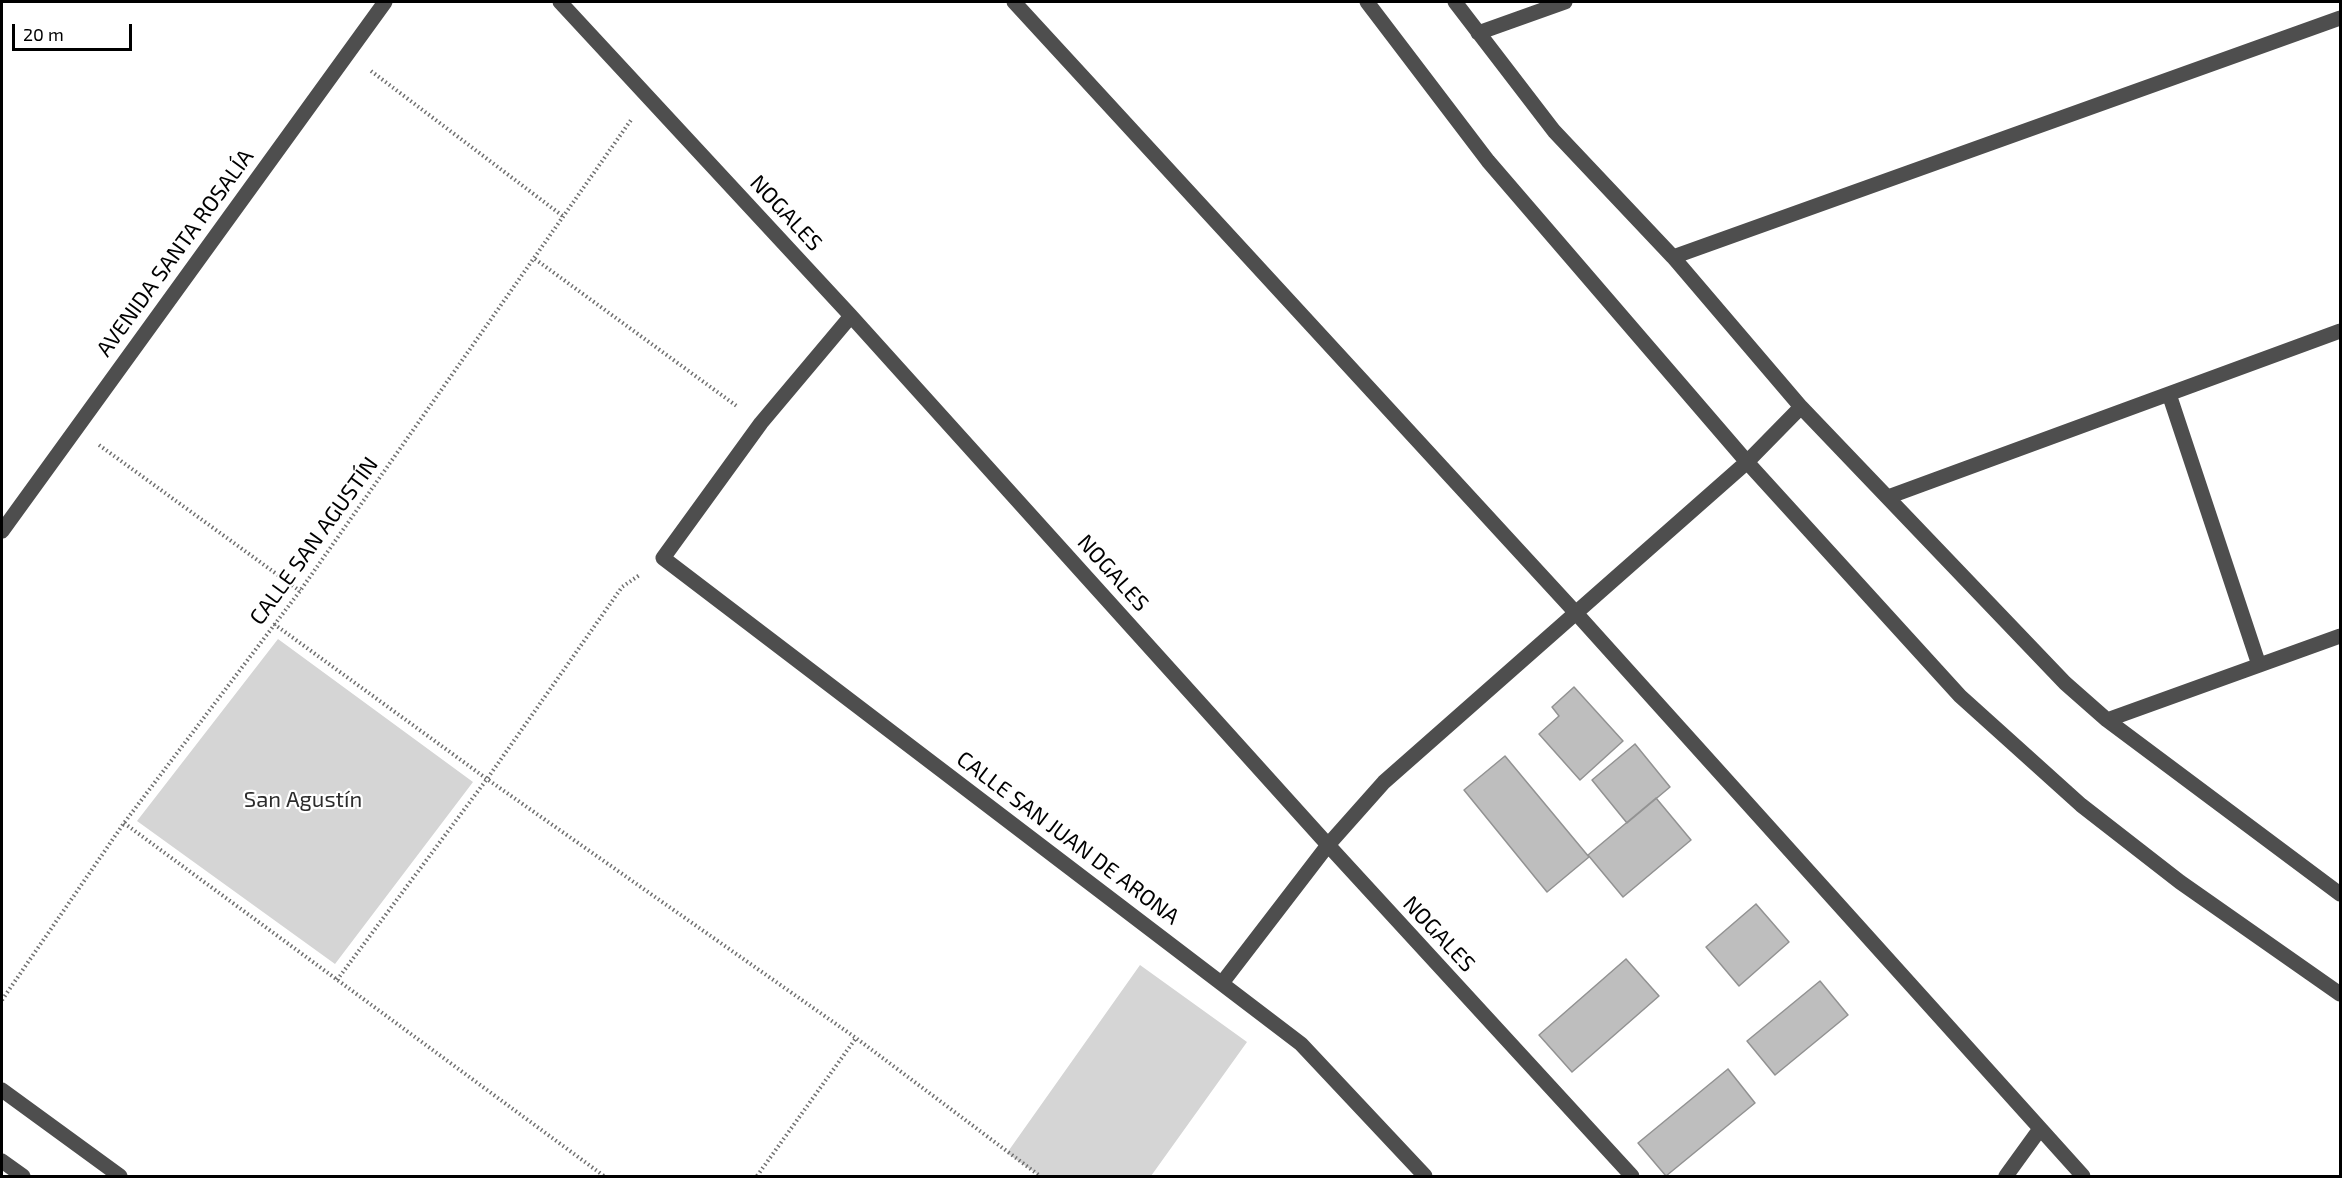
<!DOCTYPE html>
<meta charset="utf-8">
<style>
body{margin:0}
#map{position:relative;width:2342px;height:1178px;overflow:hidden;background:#fff;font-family:"Exo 2",sans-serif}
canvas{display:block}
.frame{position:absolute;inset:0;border:3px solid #000;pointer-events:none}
.scale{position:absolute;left:12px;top:24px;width:120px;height:27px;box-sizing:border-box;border:3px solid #000;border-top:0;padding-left:8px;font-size:18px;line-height:21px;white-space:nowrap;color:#000;-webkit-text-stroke:4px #fff;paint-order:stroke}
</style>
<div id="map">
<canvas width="2342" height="1178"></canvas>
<div class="frame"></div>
<div class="scale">20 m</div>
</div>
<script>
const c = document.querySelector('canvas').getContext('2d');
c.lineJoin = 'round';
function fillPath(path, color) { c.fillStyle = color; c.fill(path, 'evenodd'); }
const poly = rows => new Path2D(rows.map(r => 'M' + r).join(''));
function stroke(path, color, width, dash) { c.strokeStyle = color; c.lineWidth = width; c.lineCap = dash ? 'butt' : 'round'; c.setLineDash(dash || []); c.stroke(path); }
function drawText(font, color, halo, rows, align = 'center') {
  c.font = font + ' "Exo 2",sans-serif'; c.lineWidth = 4.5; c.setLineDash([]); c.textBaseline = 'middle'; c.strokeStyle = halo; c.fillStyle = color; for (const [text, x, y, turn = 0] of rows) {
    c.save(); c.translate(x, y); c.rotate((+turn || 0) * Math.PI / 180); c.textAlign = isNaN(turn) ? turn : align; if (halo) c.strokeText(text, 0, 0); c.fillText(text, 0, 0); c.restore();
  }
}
const green = poly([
 [278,639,473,782,335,964,137,821],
 [1140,965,1247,1042,1151,1176,1040,1176,1007,1153]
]);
const building = poly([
 [1574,687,1623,741,1580,780,1539,734,1559,716,1552,707,1574,687],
 [1635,744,1670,787,1627,823,1592,780,1635,744],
 [1505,756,1589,857,1547,892,1464,790,1505,756],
 [1656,798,1691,840,1623,897,1588,855,1656,798],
 [1756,904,1789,942,1739,986,1706,947,1756,904],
 [1626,959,1659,996,1572,1072,1539,1035,1626,959],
 [1820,981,1848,1015,1775,1075,1747,1041,1820,981],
 [1728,1069,1755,1103,1666,1176,1638,1143,1728,1069]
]);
const path = poly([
 [371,71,564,217],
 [535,259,738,407],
 [99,445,300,591],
 [274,624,487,779,856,1038,1040,1176],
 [124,823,604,1176],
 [337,980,487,779,622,587,641,574],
 [2,1000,124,823,300,591,631,120],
 [757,1176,856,1038]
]);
const minor = poly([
 [560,2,851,316,1328,845,1632,1176],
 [1014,2,1576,613,2083,1176],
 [1367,2,1488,161,1747,462,1960,696,2081,805,2180,882,2340,994],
 [1455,2,1554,131,1673,257,1801,407,2065,683,2107,720,2340,894],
 [1478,33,1565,2],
 [1673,257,2340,18],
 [851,316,761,423,663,558,1301,1044,1425,1176],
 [2169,394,2259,665],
 [1888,497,2340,331],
 [2,531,385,2],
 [2107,720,2340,636],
 [1222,983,1328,845,1384,782,1747,462,1801,407],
 [2,1090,120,1176],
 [2,1161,23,1176],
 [2006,1176,2040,1129]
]);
const streetNames = [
 ["NOGALES",786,213,47],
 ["AVENIDA SANTA ROSALÍA",175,253,-54],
 ["CALLE SAN AGUSTÍN",314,541,-54],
 ["NOGALES",1113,573,48],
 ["CALLE SAN JUAN DE ARONA",1068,838,37],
 ["NOGALES",1439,934,47]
];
const parkNames = [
 ["San Agustín",303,800]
];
fillPath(green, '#d5d5d5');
fillPath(building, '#bebebe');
stroke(building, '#929292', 1.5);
stroke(path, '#707070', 4, [1.5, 3]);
stroke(minor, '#4e4e4e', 15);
drawText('22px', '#000', '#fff', streetNames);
drawText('22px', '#2c2c2c', '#fff', parkNames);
</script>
